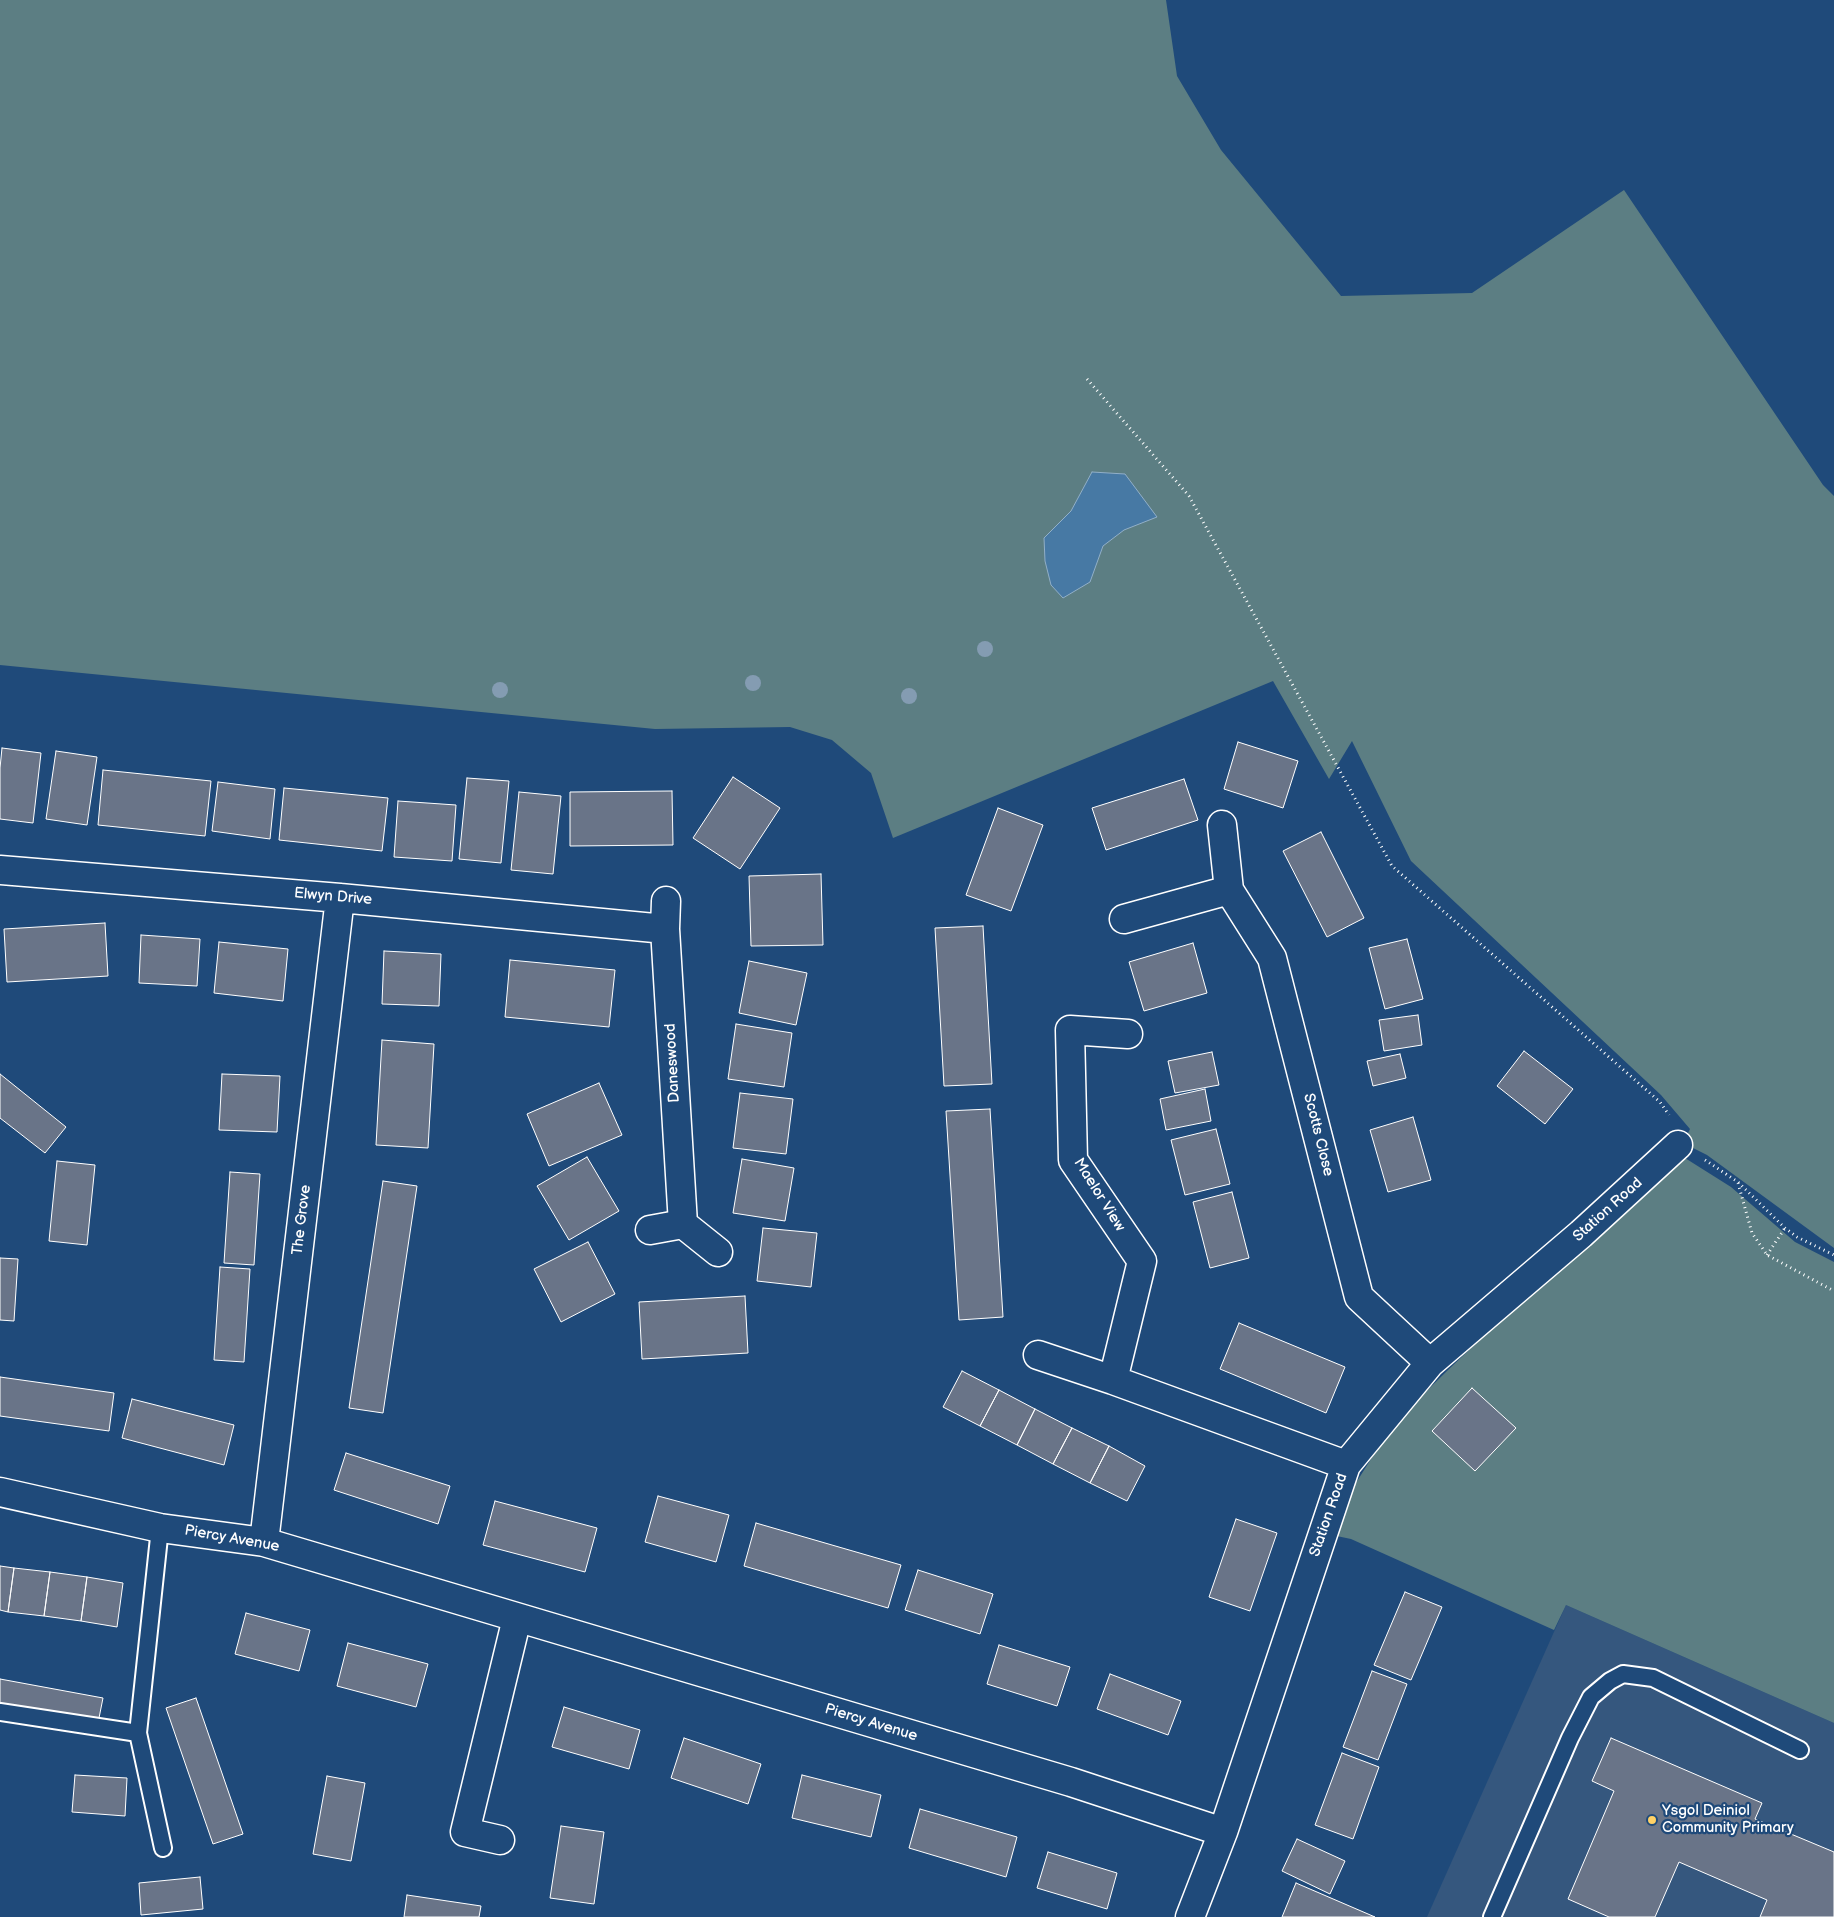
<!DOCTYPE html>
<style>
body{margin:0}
canvas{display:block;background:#1f4a7a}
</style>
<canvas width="1834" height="1917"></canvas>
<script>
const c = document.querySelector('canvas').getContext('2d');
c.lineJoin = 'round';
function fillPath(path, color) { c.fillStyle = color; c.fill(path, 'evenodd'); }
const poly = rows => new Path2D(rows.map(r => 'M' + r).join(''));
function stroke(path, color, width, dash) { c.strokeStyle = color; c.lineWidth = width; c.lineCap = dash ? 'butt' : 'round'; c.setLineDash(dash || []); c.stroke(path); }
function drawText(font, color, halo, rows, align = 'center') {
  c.font = font + ' "Balsamiq Sans",sans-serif'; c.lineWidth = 4.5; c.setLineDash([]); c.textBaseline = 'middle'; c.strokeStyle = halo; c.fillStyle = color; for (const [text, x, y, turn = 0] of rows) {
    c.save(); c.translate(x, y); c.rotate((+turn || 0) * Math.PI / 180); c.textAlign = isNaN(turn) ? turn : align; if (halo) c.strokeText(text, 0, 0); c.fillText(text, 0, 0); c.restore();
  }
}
const built = poly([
 [1566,1605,1834,1723,1834,1917,1427,1917]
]);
const green = poly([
 [0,0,1166,0,1177,76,1221,150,1341,296,1472,293,1624,190,1823,485,1834,496,1834,1248,1707,1155,1683,1143,1690,1129,1661,1095,1411,861,1352,741,1329,779,1273,681,893,838,871,773,832,740,790,727,655,729,0,665],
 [1677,1153,1731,1187,1795,1242,1834,1262,1834,1723,1566,1605,1554,1630,1351,1539,1332,1535,1349,1494,1393,1424,1449,1369]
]);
const water = poly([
 [1092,472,1125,474,1157,517,1124,530,1103,546,1090,582,1063,598,1051,585,1045,561,1044,538,1071,511,1092,472]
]);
const building = poly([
 [1238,742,1298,761,1283,808,1224,789,1238,742],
 [2,748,41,753,33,823,0,819,0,768,2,748],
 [56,751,97,757,87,825,46,819,56,751],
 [103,770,211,781,205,836,98,825,103,770],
 [733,777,780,808,740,869,693,838,733,777],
 [467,778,509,781,501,863,459,859,467,778],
 [1184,779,1198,820,1106,850,1092,808,1184,779],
 [218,782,275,789,270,839,212,831,218,782],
 [284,788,388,798,382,851,279,840,284,788],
 [672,791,673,845,570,846,570,792,672,791],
 [519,792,561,796,553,874,511,870,519,792],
 [398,801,456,805,452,861,394,857,398,801],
 [998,808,1043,825,1011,911,966,895,998,808],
 [1321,832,1364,918,1327,937,1283,851,1321,832],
 [821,874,823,945,751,946,749,876,821,874],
 [105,923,108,976,7,982,4,929,105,923],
 [983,926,992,1084,944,1086,935,928,983,926],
 [141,935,200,939,197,986,139,983,141,935],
 [1407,939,1423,999,1385,1009,1369,948,1407,939],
 [219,942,288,949,283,1001,214,993,219,942],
 [1193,943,1207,993,1144,1011,1129,962,1193,943],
 [384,951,441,954,439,1006,382,1004,384,951],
 [510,960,615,970,609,1027,505,1017,510,960],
 [749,961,807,973,796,1025,739,1013,749,961],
 [1418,1015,1422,1045,1384,1051,1379,1020,1418,1015],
 [736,1024,792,1033,784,1087,728,1079,736,1024],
 [382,1040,434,1044,428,1148,376,1145,382,1040],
 [1524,1051,1573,1089,1545,1124,1497,1086,1524,1051],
 [1212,1052,1219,1085,1175,1093,1168,1061,1212,1052],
 [1400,1054,1406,1078,1373,1086,1367,1061,1400,1054],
 [0,1074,66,1127,45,1153,0,1118,0,1074],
 [222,1074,280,1076,277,1132,219,1130,222,1074],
 [599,1083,622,1135,549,1166,527,1114,599,1083],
 [1205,1089,1211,1121,1166,1130,1160,1099,1205,1089],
 [740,1093,793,1099,786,1154,733,1148,740,1093],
 [990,1109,1003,1317,959,1320,946,1111,990,1109],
 [1413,1117,1431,1180,1388,1192,1370,1130,1413,1117],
 [1216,1129,1230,1184,1185,1195,1171,1140,1216,1129],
 [587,1157,619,1211,569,1240,537,1186,587,1157],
 [742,1159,794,1168,785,1221,733,1213,742,1159],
 [57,1161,95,1165,87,1245,49,1241,57,1161],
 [230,1172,260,1174,254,1265,224,1263,230,1172],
 [383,1181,417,1186,383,1413,349,1408,383,1181],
 [1232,1192,1249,1258,1210,1268,1193,1202,1232,1192],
 [763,1228,817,1233,811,1287,757,1281,763,1228],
 [588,1242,615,1294,561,1322,534,1269,588,1242],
 [0,1258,18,1259,14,1321,0,1320,0,1258],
 [220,1267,250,1269,244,1362,214,1360,220,1267],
 [745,1296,748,1353,642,1359,639,1302,745,1296],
 [1239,1323,1345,1367,1326,1413,1220,1369,1239,1323],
 [962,1371,999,1390,980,1426,943,1407,962,1371],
 [0,1377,114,1393,109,1431,0,1416,0,1377],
 [1472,1388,1516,1428,1475,1471,1432,1431,1472,1388],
 [999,1390,1035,1409,1017,1445,980,1426,999,1390],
 [132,1399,234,1425,224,1465,122,1438,132,1399],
 [1035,1409,1072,1428,1053,1464,1017,1445,1035,1409],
 [1072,1428,1109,1446,1090,1483,1053,1464,1072,1428],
 [1109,1446,1145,1466,1127,1501,1090,1483,1109,1446],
 [346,1453,450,1486,438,1524,334,1490,346,1453],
 [658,1496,729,1515,716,1562,645,1542,658,1496],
 [495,1501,597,1528,585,1572,483,1545,495,1501],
 [1236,1519,1277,1533,1250,1611,1209,1597,1236,1519],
 [756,1523,901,1565,888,1608,744,1566,756,1523],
 [0,1566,14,1568,8,1612,0,1610,0,1566],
 [14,1568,50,1572,44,1616,8,1612,14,1568],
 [918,1570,993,1594,980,1634,905,1610,918,1570],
 [50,1572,87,1577,81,1621,44,1616,50,1572],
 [87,1577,123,1583,117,1627,81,1621,87,1577],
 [1405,1592,1442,1607,1411,1680,1374,1665,1405,1592],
 [246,1613,310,1630,299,1671,235,1654,246,1613],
 [348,1643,428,1664,416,1707,337,1686,348,1643],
 [999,1645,1070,1667,1057,1706,987,1684,999,1645],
 [1372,1671,1407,1684,1378,1760,1343,1747,1372,1671],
 [1110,1674,1181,1701,1168,1735,1097,1709,1110,1674],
 [0,1679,103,1698,98,1723,0,1705,0,1679],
 [196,1698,243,1834,213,1844,166,1708,196,1698],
 [564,1707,640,1730,629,1769,552,1747,564,1707],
 [684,1738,761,1764,748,1804,671,1778,684,1738],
 [1611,1738,1762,1803,1755,1819,1834,1852,1834,1917,1760,1917,1767,1900,1679,1862,1655,1917,1609,1917,1568,1899,1614,1791,1592,1781,1611,1738],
 [1342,1753,1379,1767,1353,1839,1315,1825,1342,1753],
 [75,1775,127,1778,125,1816,72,1812,75,1775],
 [802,1775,881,1795,871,1837,792,1818,802,1775],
 [327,1776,365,1783,351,1861,313,1854,327,1776],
 [920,1809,1017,1837,1006,1877,909,1848,920,1809],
 [561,1826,604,1832,594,1904,550,1898,561,1826],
 [1297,1839,1345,1861,1330,1894,1282,1871,1297,1839],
 [1048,1852,1117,1873,1107,1909,1037,1888,1048,1852],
 [200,1877,203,1909,141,1915,139,1883,200,1877],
 [1296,1883,1375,1917,1282,1917,1296,1883],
 [407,1895,481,1906,479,1917,404,1917,407,1895]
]);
const path = poly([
 [1087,379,1189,496,1392,866,1660,1102,1669,1115],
 [1705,1160,1738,1182,1785,1228,1797,1237,1834,1255],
 [1738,1183,1752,1233,1767,1255,1834,1291],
 [1767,1255,1785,1228]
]);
const service = poly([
 [160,1528,138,1733,163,1848],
 [0,1712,138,1733],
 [1492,1917,1570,1738,1591,1697,1610,1681,1623,1674,1653,1678,1800,1750]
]);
const minor = poly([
 [1222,825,1229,890],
 [0,870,340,898,665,929],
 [666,901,665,929,683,1224,718,1252],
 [1124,919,1229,890,1272,958,1359,1297,1430,1363],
 [650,1230,683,1224],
 [1038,1355,1113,1380,1346,1465],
 [1113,1380,1142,1261,1073,1160,1070,1030,1128,1034],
 [0,1492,160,1528,264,1542,1071,1782,1223,1832],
 [264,1542,340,898],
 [500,1840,465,1832,517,1618],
 [1190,1917,1223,1832,1346,1465,1430,1363,1581,1234,1678,1145]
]);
const trees = [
 [985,649],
 [753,683],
 [500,690],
 [909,696]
];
const markers = [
 [1652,1820,5,"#ffd166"]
];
const streetNames = [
 ["Elwyn Drive",333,897,5],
 ["Daneswood",673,1063,-93],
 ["Scotts Close",1318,1135,76],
 ["Maelor View",1099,1195,58],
 ["Station Road",1608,1210,-42],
 ["The Grove",302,1220,-83],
 ["Station Road",1329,1515,-71],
 ["Piercy Avenue",232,1539,10],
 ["Piercy Avenue",871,1723,17]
];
const poiNames = [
 ["Ysgol Deiniol",1662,1811],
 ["Community Primary",1662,1828]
];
fillPath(built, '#35577e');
fillPath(green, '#5c7e83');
fillPath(water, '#4779a4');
stroke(water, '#91afc8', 1);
fillPath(building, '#697488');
stroke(building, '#fff', 1);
stroke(service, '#fff', 20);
stroke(minor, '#fff', 31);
stroke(path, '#fff', 3, [1, 4]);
stroke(service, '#1f4a7a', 16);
stroke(minor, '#1f4a7a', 28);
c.fillStyle = '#849cb2';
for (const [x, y] of trees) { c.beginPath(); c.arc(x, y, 8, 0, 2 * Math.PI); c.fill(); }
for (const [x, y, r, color] of markers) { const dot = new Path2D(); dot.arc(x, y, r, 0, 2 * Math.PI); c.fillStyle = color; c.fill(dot); stroke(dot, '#1f4a7a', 2); }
drawText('15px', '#fff', '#1f4a7a', streetNames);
drawText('15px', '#fff', '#1f4a7a', poiNames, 'left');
</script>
